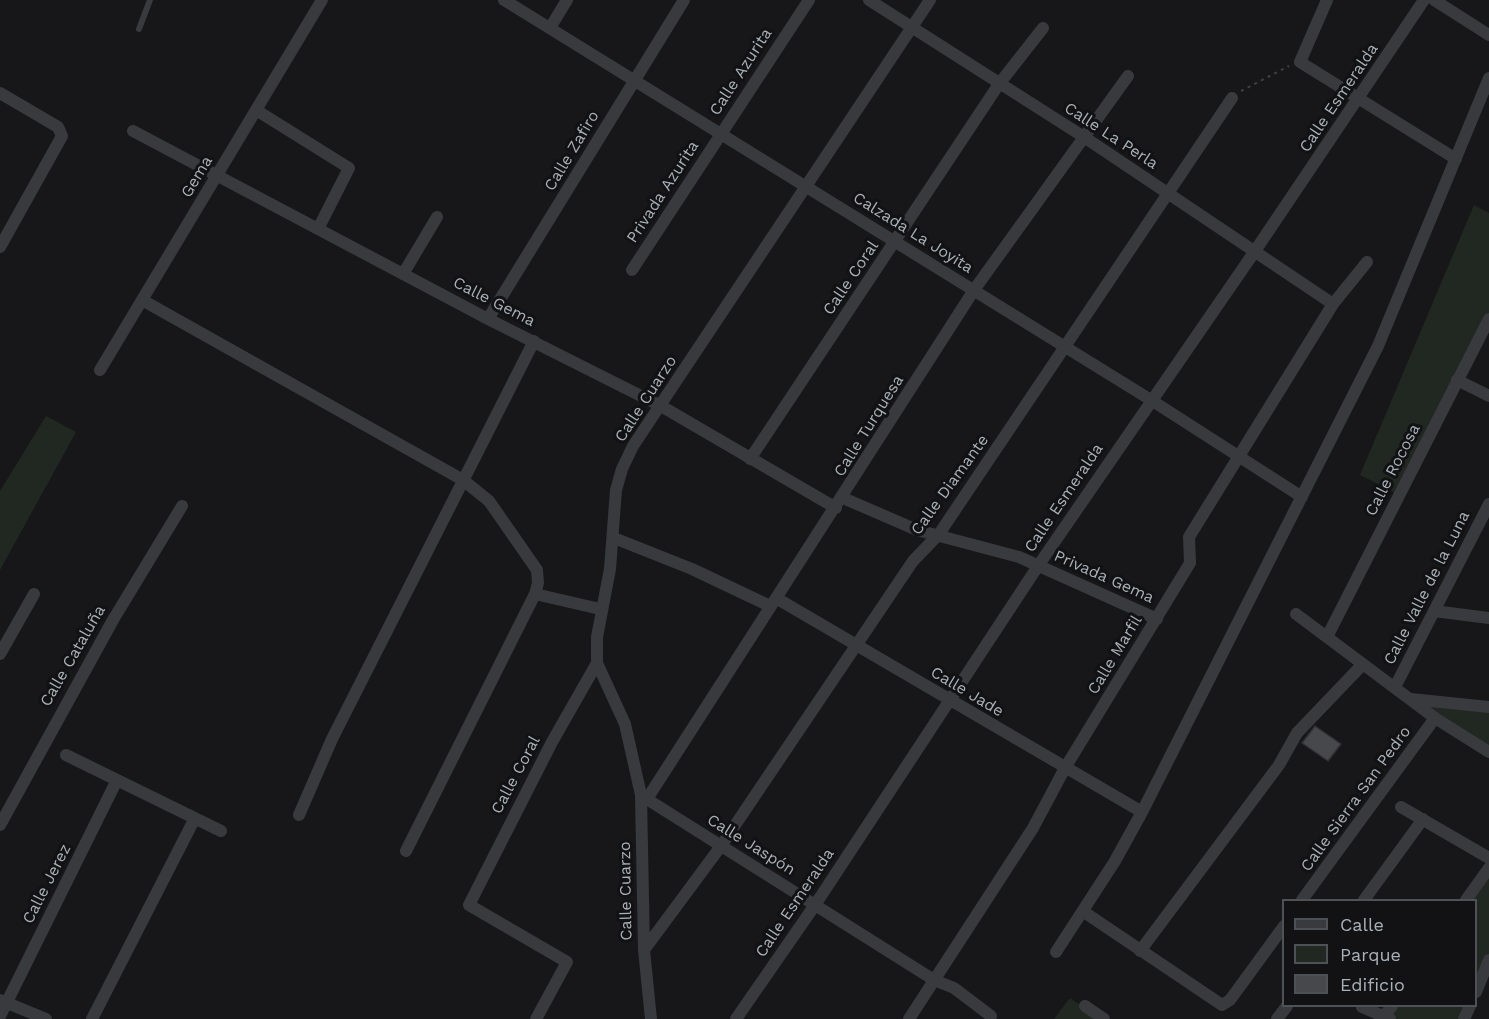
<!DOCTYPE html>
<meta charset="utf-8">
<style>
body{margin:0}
#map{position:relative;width:1489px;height:1019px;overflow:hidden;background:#171719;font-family:"Work Sans",sans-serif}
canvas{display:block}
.legend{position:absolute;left:1282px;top:899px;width:195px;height:108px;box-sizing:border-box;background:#121214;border:2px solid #4e5256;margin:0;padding:8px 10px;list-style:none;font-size:18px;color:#a9b1b8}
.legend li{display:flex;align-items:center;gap:12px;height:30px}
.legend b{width:30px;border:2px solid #4e5256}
</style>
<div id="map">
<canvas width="1489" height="1019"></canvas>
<ul class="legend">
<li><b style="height:8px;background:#383a3d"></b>Calle</li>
<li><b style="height:16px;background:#212821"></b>Parque</li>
<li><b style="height:16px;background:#46484b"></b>Edificio</li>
</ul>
</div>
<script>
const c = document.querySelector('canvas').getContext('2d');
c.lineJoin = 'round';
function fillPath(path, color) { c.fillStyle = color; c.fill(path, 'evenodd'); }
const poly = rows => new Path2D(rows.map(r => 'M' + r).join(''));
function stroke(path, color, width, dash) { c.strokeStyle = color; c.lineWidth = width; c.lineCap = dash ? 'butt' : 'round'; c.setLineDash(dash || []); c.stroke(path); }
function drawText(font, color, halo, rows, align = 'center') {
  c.font = font + ' "Work Sans",sans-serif'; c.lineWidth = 6; c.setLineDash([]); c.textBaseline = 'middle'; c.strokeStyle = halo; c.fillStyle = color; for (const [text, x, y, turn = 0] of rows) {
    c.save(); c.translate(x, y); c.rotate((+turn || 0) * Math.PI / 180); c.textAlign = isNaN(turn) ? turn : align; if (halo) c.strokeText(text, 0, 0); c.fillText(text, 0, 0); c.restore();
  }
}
const green = poly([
 [1474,205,1489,213,1489,313,1394,492,1360,475],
 [46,416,76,432,0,570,0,491],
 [1426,706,1489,712,1489,750],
 [1489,872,1489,954,1476,987,1476,900,1469,900],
 [1070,998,1100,1019,1054,1019],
 [1395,1006,1468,1006,1462,1019,1396,1019,1388,1016]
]);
const building = poly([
 [1315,726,1341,744,1328,761,1302,743,1315,726]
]);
const path = poly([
 [1241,91,1289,66]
]);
const service = poly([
 [139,29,150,0]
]);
const minor = poly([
 [504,0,1151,400,1302,497],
 [869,0,1084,137,1333,304],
 [1327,0,1300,62,1456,159],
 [1434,0,1489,35],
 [550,28,567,0],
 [0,93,58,127,62,136,0,247],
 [256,110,349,168,318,229],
 [133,131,488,319,661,406,836,508],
 [632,270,809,0],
 [403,274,437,217],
 [142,300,463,480,489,501,537,570,538,583,535,594,406,851],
 [488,319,684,0],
 [100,370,322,0],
 [1457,380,1489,396],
 [750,459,999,84,1043,28],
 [843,498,917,530,1019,557,1157,619],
 [614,538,692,569,770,606],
 [535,594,600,609],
 [776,598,1142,812],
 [1434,611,1489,618],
 [1296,614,1435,718,1489,752],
 [1327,637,1489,319],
 [0,654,34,594],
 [1395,687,1489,504],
 [1411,699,1489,707],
 [66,755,221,831],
 [642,796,934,980,954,988,991,1016],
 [647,799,974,290,1128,76],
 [1401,807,1489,858],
 [299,815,332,739,534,341],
 [0,825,113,620,182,506],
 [1302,900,1435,718],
 [1364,900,1423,819],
 [1466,900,1489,868],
 [1084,912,1222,1005,1230,1000,1284,926],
 [644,950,721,846,913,561,939,534,1232,98],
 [1140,951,1279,765,1297,733,1363,664],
 [1056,952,1115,861,1142,812,1378,346,1489,78],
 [1476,992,1489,960],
 [0,1000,46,1019],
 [1085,1006,1104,1019],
 [1362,1007,1390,1019],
 [0,1016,117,780],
 [1384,1016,1392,1006],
 [92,1019,195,818],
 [536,1019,567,962,469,905,552,742,597,663],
 [651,1019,644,950,641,795,625,724,597,663,597,637,610,569,616,490,622,469,633,446,930,0],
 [736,1019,815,905,1038,566,1255,251,1424,0],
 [909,1019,1033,828,1065,768,1190,563,1189,537,1333,304,1367,262],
 [1277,1019,1287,1006],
 [1464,1019,1470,1006]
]);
const streetNames = [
 ["Calle Azurita",741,72,-57],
 ["Calle Esmeralda",1339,98,-56],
 ["Calle La Perla",1111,136,33],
 ["Calle Zafiro",572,151,-59],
 ["Gema",197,177,-59],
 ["Privada Azurita",663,192,-57],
 ["Calzada La Joyita",913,233,32],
 ["Calle Coral",851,278,-56],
 ["Calle Gema",494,302,27],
 ["Calle Cuarzo",646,399,-57],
 ["Calle Turquesa",869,426,-58],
 ["Calle Rocosa",1393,470,-63],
 ["Calle Diamante",950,485,-54],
 ["Calle Esmeralda",1064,498,-56],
 ["Privada Gema",1104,577,24],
 ["Calle Valle de la Luna",1427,588,-63],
 ["Calle Marfil",1115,655,-59],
 ["Calle Cataluña",73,656,-60],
 ["Calle Jade",967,692,31],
 ["Calle Coral",516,775,-62],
 ["Calle Sierra San Pedro",1356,799,-54],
 ["Calle Jaspón",751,845,32],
 ["Calle Jerez",47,884,-63],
 ["Calle Cuarzo",626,891,-91],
 ["Calle Esmeralda",795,903,-56]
];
fillPath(green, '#212821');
fillPath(building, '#46484b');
stroke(building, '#313134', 1.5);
stroke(path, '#3e4144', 2, [3, 4.5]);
stroke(service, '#383a3d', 6);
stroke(minor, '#383a3d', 12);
drawText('16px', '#a9b1b8', '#121214', streetNames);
</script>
